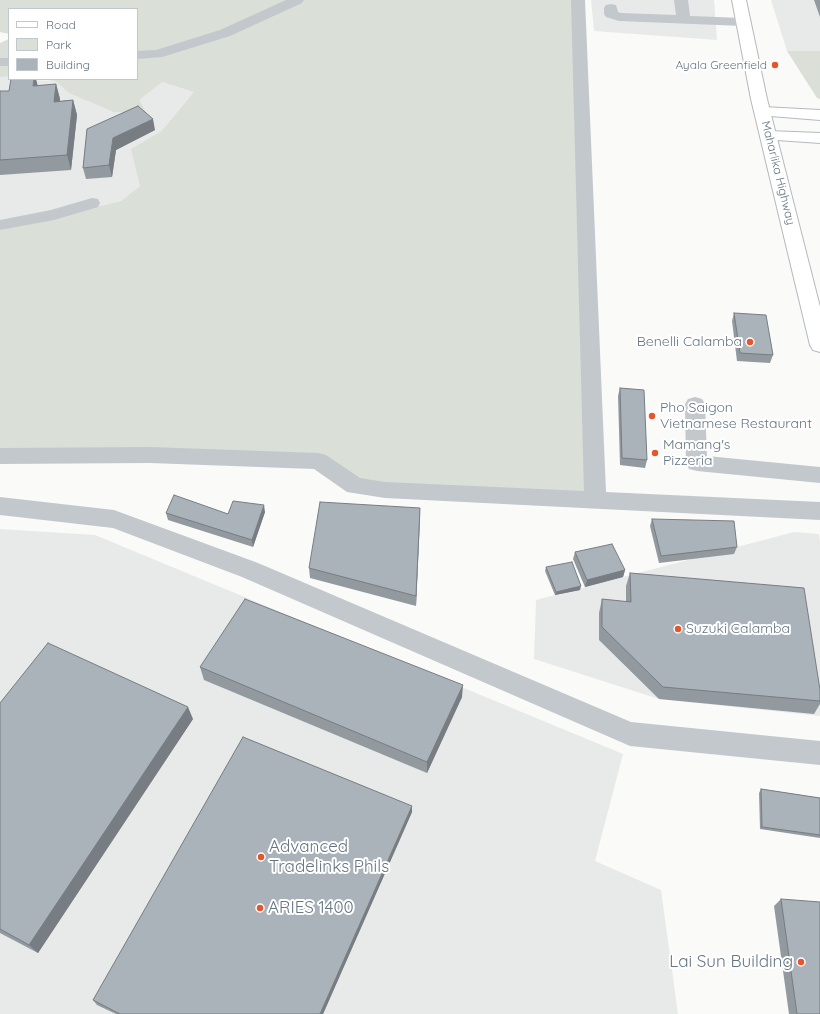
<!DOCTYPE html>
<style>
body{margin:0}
#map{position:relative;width:820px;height:1014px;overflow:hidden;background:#fafaf8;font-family:Quicksand,sans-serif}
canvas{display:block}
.legend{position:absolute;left:8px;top:8px;width:130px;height:72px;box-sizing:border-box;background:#fff;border:1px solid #c1c8cd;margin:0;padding:5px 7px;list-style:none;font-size:12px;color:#657683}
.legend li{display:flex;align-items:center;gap:8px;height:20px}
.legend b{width:20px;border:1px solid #c1c8cd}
</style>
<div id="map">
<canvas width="820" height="1014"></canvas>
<ul class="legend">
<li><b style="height:5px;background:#fff"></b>Road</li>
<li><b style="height:11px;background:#dadfd7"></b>Park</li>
<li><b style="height:11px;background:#aab3b9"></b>Building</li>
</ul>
</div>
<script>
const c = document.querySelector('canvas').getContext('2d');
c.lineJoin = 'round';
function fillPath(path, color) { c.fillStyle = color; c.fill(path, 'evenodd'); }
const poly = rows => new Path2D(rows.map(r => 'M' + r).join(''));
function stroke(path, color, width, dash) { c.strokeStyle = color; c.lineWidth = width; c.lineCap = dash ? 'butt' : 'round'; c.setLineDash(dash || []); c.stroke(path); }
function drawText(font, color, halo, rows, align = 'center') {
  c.font = font + ' Quicksand,sans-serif'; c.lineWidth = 4; c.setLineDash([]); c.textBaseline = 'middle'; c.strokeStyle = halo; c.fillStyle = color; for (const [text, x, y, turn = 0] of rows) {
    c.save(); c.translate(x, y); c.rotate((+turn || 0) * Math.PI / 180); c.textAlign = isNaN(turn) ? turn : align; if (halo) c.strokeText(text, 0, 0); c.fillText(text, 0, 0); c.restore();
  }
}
const built = poly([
 [591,0,714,0,717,40,594,31],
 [771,0,820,0,820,51,787,51],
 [5,76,9,76,9,79,55,81,69,93,162,82,195,92,140,186,121,201,0,230,0,77],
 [0,529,95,535,623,754,595,861,661,890,678,1014,0,1014],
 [794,532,819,534,820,542,820,716,659,699,534,659,536,600]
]);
const green = poly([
 [0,0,573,0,592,495,387,491,325,465,0,458,0,230,121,201,140,186,131,149,162,131,194,92,162,82,139,100,146,112,114,112,69,93,55,81,38,79,137,79,137,9,9,9,9,34,0,32],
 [9,39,9,76,0,77,0,43],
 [787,51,820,51,820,99,817,98]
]);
const minor = poly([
 [286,0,304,0,302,3,230,36,162,57,137,59,137,51,156,50,220,30,286,0],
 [571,0,585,0,606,492,820,502,820,520,385,498,347,492,314,469,150,463,0,464,0,448,150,447,318,453,326,455,360,478,385,482,584,491,571,0],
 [674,0,688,0,690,16,743,18,748,19,750,22,748,25,743,26,619,21,606,17,604,14,604,8,606,5,611,4,616,5,618,12,621,13,676,15,674,0],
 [0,58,9,58,9,66,0,66,0,58],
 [92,198,98,199,100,203,98,207,54,220,0,230,0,220,51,210,92,198],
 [695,397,702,399,705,404,707,456,820,467,820,483,697,471,689,469,686,463,685,404,688,399,695,397],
 [0,497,114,510,258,563,631,722,820,741,820,765,630,746,242,577,113,528,0,515,0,497]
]);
const major = poly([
 [763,107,820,110,820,120,758,115,755,112,758,109,763,107],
 [768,131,820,133,820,143,762,139,760,136,762,133,768,131]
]);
const highway = poly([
 [732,0,746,0,767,99,820,307,820,352,813,350,810,345,751,99,732,0]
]);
const wall = poly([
 [814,0,820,0,820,17],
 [56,84,60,99,60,101,73,100,77,115,71,170,0,175,0,91,9,91,38,86],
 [87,129,155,130,116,150,112,177,86,179,83,168],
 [734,313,773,355,770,363,737,361,732,321],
 [620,388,647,460,645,468,620,465,618,396],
 [420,508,416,606,310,578,309,568],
 [265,512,253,547,168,520,166,513,228,514],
 [652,519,737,547,734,554,659,563,650,526],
 [575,552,625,570,623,577,585,587,573,559],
 [546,567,580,590,555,595,545,571],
 [630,573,820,690,820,704,814,714,659,699,599,640,599,613,602,599,626,602,626,586],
 [200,667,462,697,427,773,204,680],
 [0,703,193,719,38,953,0,933],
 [761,789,820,798,820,838,760,829,759,793],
 [412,806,412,812,323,1014,116,1014,97,1005,93,1000],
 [781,899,820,1014,789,1014,774,906]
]);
const shadedWall = poly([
 [34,79,36,79,39,90,33,86],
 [56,84,60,99,58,116,54,102],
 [73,100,77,115,71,170,67,155],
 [153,119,155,130,116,150,112,177,109,165,113,138],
 [264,505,265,512,253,547,252,540],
 [420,508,420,519,416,606,416,596],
 [625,570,623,577,585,587,587,580],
 [581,586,580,590,555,595,556,592],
 [463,685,462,697,427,773,427,762],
 [188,707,193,719,38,953,29,945],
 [412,806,412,812,323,1014,320,1014]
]);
const building = poly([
 [11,79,34,79,33,86,56,84,54,102,73,100,67,155,0,160,0,91,9,91,11,79],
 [138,106,153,119,113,138,109,165,83,168,87,129,138,106],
 [734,313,766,315,773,355,740,353,734,313],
 [620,388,644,390,647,460,622,458,620,388],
 [174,495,228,514,233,501,264,505,252,540,166,513,174,495],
 [320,502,420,508,416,596,309,568,320,502],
 [652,519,734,521,737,547,661,556,652,519],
 [612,544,625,570,587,580,575,552,612,544],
 [572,562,581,586,556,592,546,567,572,562],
 [630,573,804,588,820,690,820,701,663,687,602,627,602,599,631,602,630,573],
 [245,599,463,685,427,762,200,667,245,599],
 [48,643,188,707,29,945,0,929,0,703,48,643],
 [243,737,412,806,320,1014,120,1014,93,1000,243,737],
 [761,789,820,798,820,835,762,827,761,789],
 [781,899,820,902,820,1014,797,1014,781,899]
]);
const markers = [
 [775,65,4,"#e4572e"],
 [750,342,4,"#e4572e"],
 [652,416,4,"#e4572e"],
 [655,453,4,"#e4572e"],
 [678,629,4,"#e4572e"],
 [261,857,4,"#e4572e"],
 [260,908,4,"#e4572e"],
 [801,962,4,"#e4572e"]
];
const farPoinames = [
 ["Ayala Greenfield",767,65]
];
const farStreetnames = [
 ["Maharlika Highway",778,173,76]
];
const poiNames = [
 ["Benelli Calamba",742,342,"right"],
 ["Pho Saigon",660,408],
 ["Vietnamese Restaurant",660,424],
 ["Mamang's",663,445],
 ["Pizzeria",663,461],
 ["Suzuki Calamba",686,629]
];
const nearPoinames = [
 ["Advanced",269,847],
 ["Tradelinks Phils",269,867],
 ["ARIES 1400",268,908],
 ["Lai Sun Building",793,962,"right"]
];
fillPath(built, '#e8e9e9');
fillPath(green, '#dadfd7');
stroke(major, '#b5babe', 2);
stroke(highway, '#b4b9bd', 2);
fillPath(minor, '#c3c8cc');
fillPath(major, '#fff');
fillPath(highway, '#fff');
fillPath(wall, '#929a9f');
fillPath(shadedWall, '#777d82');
fillPath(building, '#aab3b9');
stroke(building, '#777d82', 1);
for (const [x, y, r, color] of markers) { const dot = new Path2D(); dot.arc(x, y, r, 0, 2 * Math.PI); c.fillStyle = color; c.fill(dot); stroke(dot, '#fff', 1.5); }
drawText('12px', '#657683', '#fff', farPoinames, 'right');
drawText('12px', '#657683', '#fff', farStreetnames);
drawText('14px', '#657683', '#fff', poiNames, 'left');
drawText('17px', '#657683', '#fff', nearPoinames, 'left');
</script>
